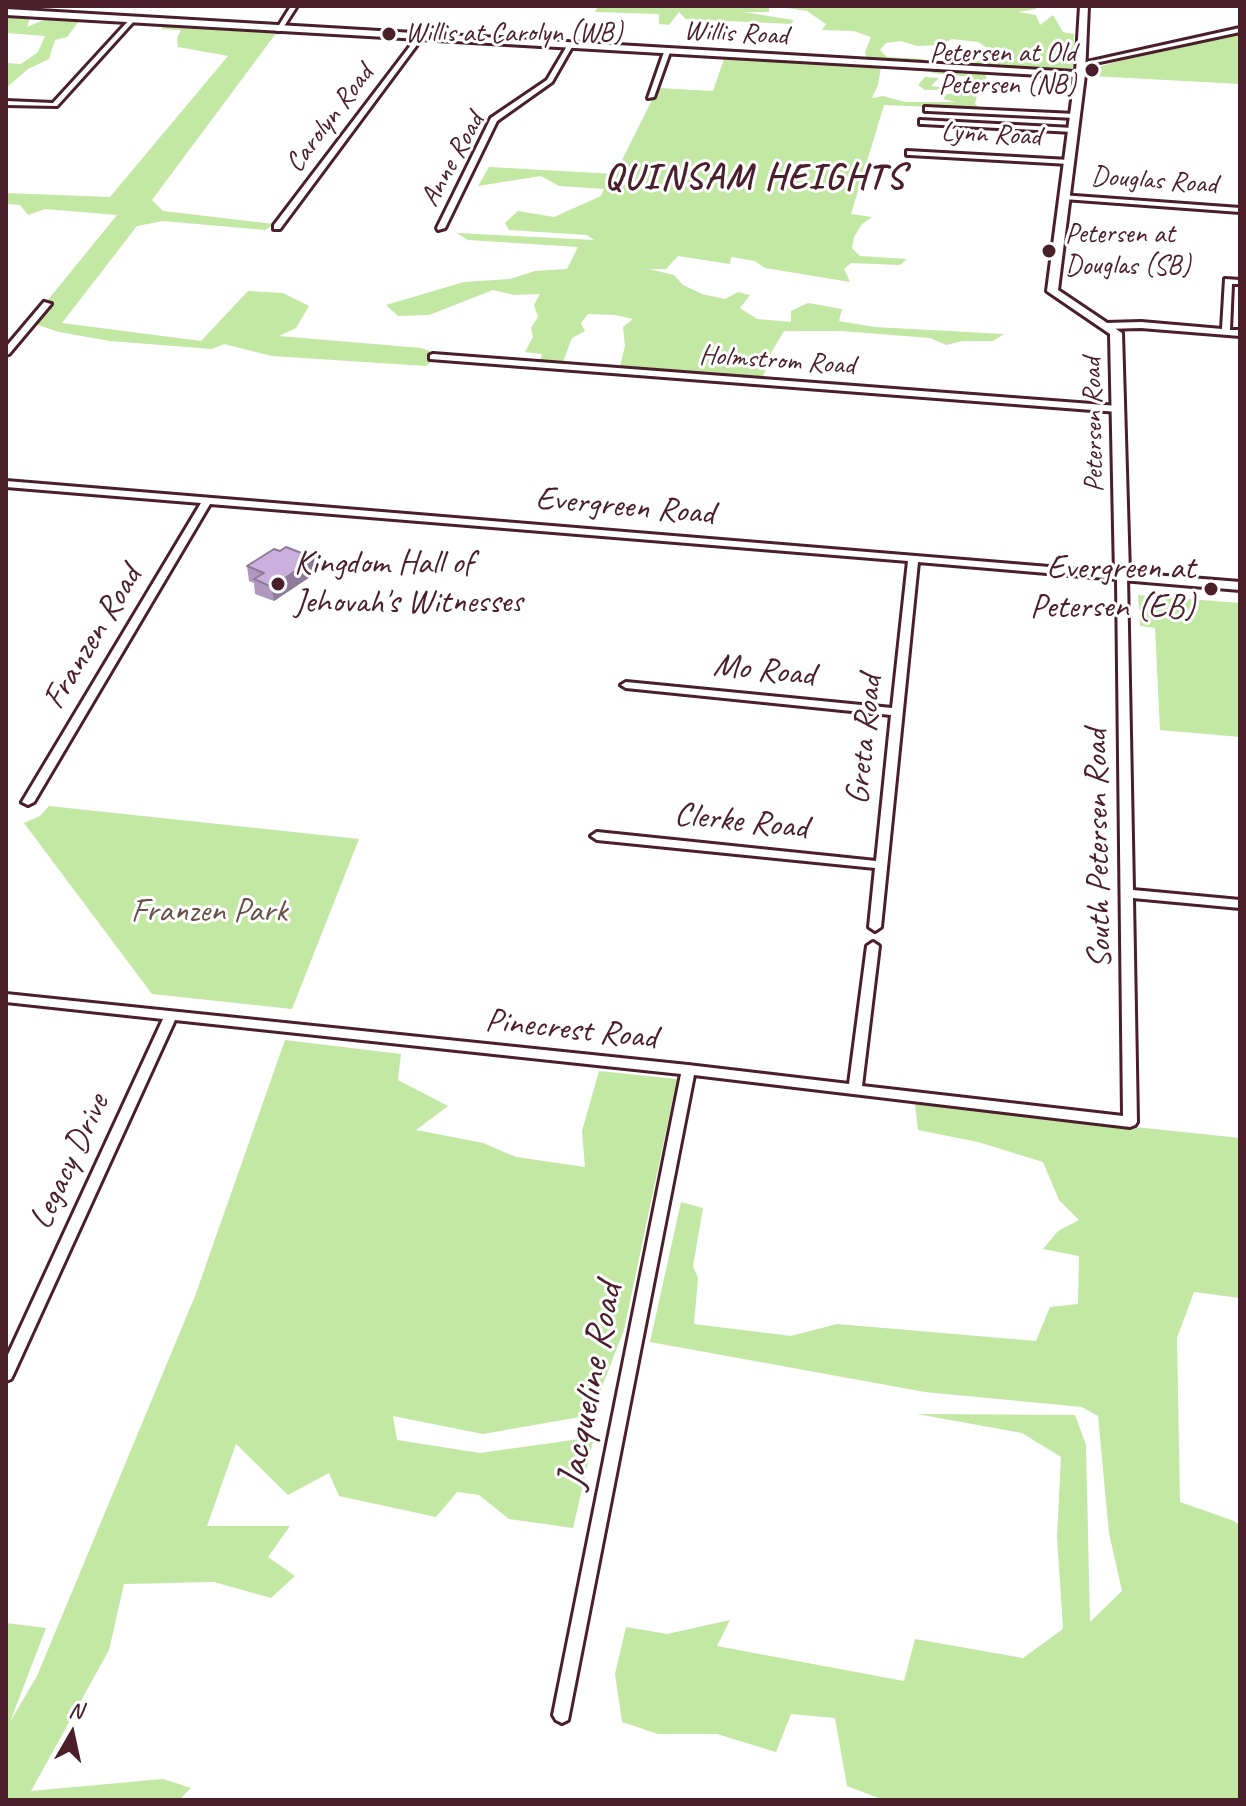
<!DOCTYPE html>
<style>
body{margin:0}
#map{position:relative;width:1246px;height:1806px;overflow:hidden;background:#fff;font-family:Caveat,sans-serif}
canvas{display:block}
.frame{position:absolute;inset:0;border:8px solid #4a1f2b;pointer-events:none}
.north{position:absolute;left:32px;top:1694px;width:80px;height:80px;-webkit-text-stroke:6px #fff;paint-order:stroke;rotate:9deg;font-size:22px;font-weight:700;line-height:32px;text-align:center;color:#4a1f2b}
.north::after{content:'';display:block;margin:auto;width:28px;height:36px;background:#4a1f2b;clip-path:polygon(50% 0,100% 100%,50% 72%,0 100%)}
</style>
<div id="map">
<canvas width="1246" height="1806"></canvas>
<div class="frame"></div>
<div class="north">N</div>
</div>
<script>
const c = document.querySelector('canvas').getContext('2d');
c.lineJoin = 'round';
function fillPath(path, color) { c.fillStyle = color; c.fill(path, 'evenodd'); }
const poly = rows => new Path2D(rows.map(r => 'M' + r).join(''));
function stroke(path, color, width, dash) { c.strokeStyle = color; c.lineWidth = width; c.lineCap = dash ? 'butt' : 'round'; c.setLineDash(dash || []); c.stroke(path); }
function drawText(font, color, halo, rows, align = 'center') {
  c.font = font + ' Caveat,sans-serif'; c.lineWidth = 6; c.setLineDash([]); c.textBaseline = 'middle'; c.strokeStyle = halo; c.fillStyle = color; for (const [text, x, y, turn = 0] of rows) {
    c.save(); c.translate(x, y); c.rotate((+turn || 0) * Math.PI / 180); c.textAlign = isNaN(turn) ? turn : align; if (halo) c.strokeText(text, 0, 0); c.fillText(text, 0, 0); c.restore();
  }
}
const green = poly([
 [598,6,769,6,769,12,744,12,793,20,792,24,686,19,679,12,669,25,659,24,659,14,595,12],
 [774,6,1035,6,1036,9,1018,12,1036,15,1040,25,1053,15,1063,32,1074,34,1073,68,1055,70,950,65,952,62,1001,60,1009,51,986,47,978,42,952,39,940,45,917,46,901,41,886,43,880,50,887,57,923,59,927,64,867,60,865,52,871,37,854,31,822,30,826,24,807,11],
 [6,16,30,18,27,27,48,18,80,20,67,37,55,40,49,59,28,69,6,88,6,63,21,64,38,52,45,36,6,33],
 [165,25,277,32,152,200,163,211,274,224,265,230,163,221,137,226,62,323,201,341,248,291,283,293,309,306,296,328,279,336,421,348,439,354,426,366,272,356,224,344,212,349,110,341,59,332,35,324,43,306,117,215,45,209,28,215,20,205,6,204,6,193,110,197,228,56,178,47,177,38,181,30,161,29],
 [1240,34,1240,84,1091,76,1088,70,1146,53],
 [724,59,881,67,878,85,872,98,883,96,905,102,956,102,943,99,947,94,964,93,962,89,925,90,918,85,925,77,939,78,931,86,940,87,957,86,972,77,933,73,924,69,986,73,986,83,1002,84,995,89,978,90,975,104,980,109,884,105,851,214,872,217,862,224,854,237,852,248,860,256,907,259,900,265,851,263,844,269,850,282,765,268,755,261,731,257,730,264,678,256,666,269,649,269,674,275,683,285,702,294,725,299,738,292,750,295,740,308,757,319,791,322,791,311,808,303,842,309,839,321,874,327,1004,334,993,341,963,341,946,345,930,338,841,331,784,331,772,351,763,377,620,366,625,346,623,327,633,319,615,315,588,314,581,323,585,331,572,338,563,362,540,361,542,354,525,352,533,337,531,328,538,317,534,305,540,294,514,295,493,290,429,315,398,316,386,305,464,282,510,279,535,271,567,269,578,247,468,240,457,233,594,240,587,235,509,230,505,223,518,211,554,217,601,196,604,189,559,186,541,176,478,186,489,167,615,174,658,88,713,91],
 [1138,595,1240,603,1240,737,1160,730,1155,628,1140,626],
 [49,806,359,839,292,1009,152,994,24,823,40,816],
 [285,1040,401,1054,398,1080,448,1106,416,1130,483,1143,516,1157,585,1167,582,1131,599,1071,677,1079,624,1330,591,1415,483,1434,393,1416,397,1440,480,1453,594,1437,573,1528,509,1519,479,1495,457,1492,436,1517,339,1496,329,1473,288,1495,236,1444,207,1526,290,1526,268,1557,295,1576,271,1598,214,1582,124,1584,109,1650,31,1791,163,1779,191,1788,179,1800,6,1800,6,1623,46,1628,10,1722,37,1676,195,1296],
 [915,1104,1240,1138,1240,1298,1194,1292,1177,1338,1180,1502,1234,1521,1240,1526,1240,1800,884,1800,847,1786,835,1718,791,1714,776,1752,717,1734,658,1734,622,1722,615,1674,626,1627,667,1634,730,1620,717,1646,904,1681,915,1639,1023,1658,1063,1629,1057,1537,1061,1457,1022,1433,917,1414,1075,1415,1086,1445,1090,1622,1122,1591,1109,1533,1098,1416,1082,1407,925,1392,650,1342,681,1202,703,1208,693,1266,698,1278,694,1324,791,1336,837,1324,1036,1341,1050,1307,1078,1304,1079,1256,1043,1249,1058,1231,1079,1220,1059,1200,1043,1162,978,1142,918,1130]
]);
const street = poly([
 [291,6,297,6,281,31,277,31,276,30,291,6],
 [130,19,135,20,57,106,6,105,6,101,53,103,130,19],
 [1240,28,1240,32,1081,66,1078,64,1240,28],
 [417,37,422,38,280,229,274,229,274,225,417,37],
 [567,46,572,47,552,82,497,121,445,228,438,230,437,228,491,118,547,80,567,46],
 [667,50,670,52,654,97,648,98,664,52,667,50],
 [925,107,1075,114,1079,116,1075,118,928,111,925,111,925,107],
 [920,120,1073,128,1077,130,1073,132,923,124,920,124,920,120],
 [907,151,1069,160,1073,162,1069,164,910,155,907,155,907,151],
 [1061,195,1240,208,1240,212,1064,199,1060,197,1061,195],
 [1225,279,1240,280,1240,284,1232,284,1230,330,1240,330,1240,336,1141,328,1105,329,1101,326,1105,323,1141,322,1222,329,1225,279],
 [44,302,51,304,9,354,6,355,6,347,44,302],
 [433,354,1118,406,1122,409,1118,412,430,359,430,355,433,354],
 [6,481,1122,573,1127,576,1133,890,1240,900,1240,908,1133,898,1137,1122,1135,1125,1130,1127,694,1075,568,1720,562,1723,556,1720,553,1715,681,1074,175,1020,13,1375,11,1379,6,1381,6,1359,163,1019,6,1002,6,994,688,1065,849,1084,867,946,873,942,879,946,862,1086,1123,1116,1117,579,918,562,881,927,875,931,869,927,875,868,597,840,591,836,597,832,876,861,891,715,626,688,621,685,626,682,892,708,908,561,210,504,34,802,28,805,22,802,201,503,6,487,6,481]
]);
const secondary = poly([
 [1080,6,1088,6,1085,75,1058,290,1122,333,1129,573,1240,582,1240,590,1122,580,1115,576,1110,334,1047,291,1075,77,6,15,6,9,1076,72,1080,6]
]);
const wall = poly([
 [280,551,314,558,316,573,274,601,255,594,254,583,249,581,247,566]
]);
const shadedWall = poly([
 [314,558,316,573,274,601,272,587]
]);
const building = poly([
 [286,547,314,558,272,587,254,579,264,573,247,566,274,549,280,551,286,547]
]);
const markers = [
 [389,34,8,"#4a1f2b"],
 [1092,70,8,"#4a1f2b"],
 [1049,251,8,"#4a1f2b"],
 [278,584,8,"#4a1f2b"],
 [1211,589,8,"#4a1f2b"]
];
const farPoinames = [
 ["Willis at Carolyn (WB)",405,34],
 ["Petersen at Old",1076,54,"right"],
 ["Petersen (NB)",1076,86,"right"],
 ["Petersen at",1065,235],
 ["Douglas (SB)",1065,267]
];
const farStreetnames = [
 ["Willis Road",736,34,3],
 ["Carolyn Road",330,119,-53],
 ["Lynn Road",991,135,3],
 ["Anne Road",453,160,-61],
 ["Douglas Road",1154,181,4],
 ["Holmstrom Road",777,361,4],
 ["Petersen Road",1094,425,-91]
];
const streetNames = [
 ["Evergreen Road",625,507,5],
 ["Franzen Road",93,638,-59],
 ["Mo Road",764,671,6],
 ["Greta Road",865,740,-84],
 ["Clerke Road",741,822,6],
 ["South Petersen Road",1099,849,-91],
 ["Pinecrest Road",571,1030,6],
 ["Legacy Drive",70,1162,-65]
];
const poiNames = [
 ["Kingdom Hall of",294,564],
 ["Jehovah's Witnesses",294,603],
 ["Evergreen at",1195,569,"right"],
 ["Petersen (EB)",1195,608,"right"]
];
const parkNames = [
 ["Franzen Park",209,912]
];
const farDistrictnames = [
 ["QUINSAM HEIGHTS",755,179]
];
const nearStreetnames = [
 ["Jacqueline Road",591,1386,-79]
];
fillPath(green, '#c2e8a3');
stroke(street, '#4a1f2b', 6);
stroke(secondary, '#4a1f2b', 6);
fillPath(street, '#fff');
fillPath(secondary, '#fff');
fillPath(wall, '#af97be');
fillPath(shadedWall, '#8e7b9b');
fillPath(building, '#cbb0dd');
stroke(building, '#8e7b9b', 2);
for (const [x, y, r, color] of markers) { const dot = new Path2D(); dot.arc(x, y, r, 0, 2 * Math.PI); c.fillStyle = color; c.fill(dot); stroke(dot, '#fff', 3); }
drawText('28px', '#4a1f2b', '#fff', farPoinames, 'left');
drawText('28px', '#4a1f2b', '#fff', farStreetnames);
drawText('34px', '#4a1f2b', '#fff', streetNames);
drawText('34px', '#4a1f2b', '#fff', poiNames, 'left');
drawText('34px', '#685149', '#fff', parkNames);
c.letterSpacing = '2px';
drawText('bold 36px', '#4a1f2b', '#fff', farDistrictnames);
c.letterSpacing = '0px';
drawText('40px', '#4a1f2b', '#fff', nearStreetnames);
</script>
